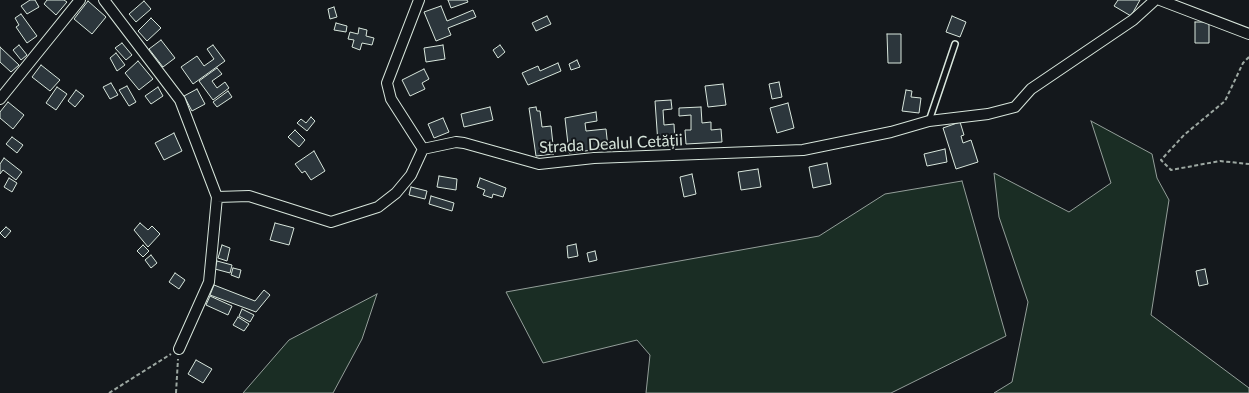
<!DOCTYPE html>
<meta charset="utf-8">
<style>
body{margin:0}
canvas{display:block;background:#14181c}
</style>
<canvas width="1249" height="393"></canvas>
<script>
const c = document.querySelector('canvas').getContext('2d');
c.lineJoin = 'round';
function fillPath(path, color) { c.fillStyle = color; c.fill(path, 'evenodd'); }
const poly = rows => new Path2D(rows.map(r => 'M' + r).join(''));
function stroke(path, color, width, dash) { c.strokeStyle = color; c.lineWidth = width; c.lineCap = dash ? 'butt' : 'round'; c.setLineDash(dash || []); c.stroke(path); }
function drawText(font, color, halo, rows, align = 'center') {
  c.font = font + ' Lato,sans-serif'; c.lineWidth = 4; c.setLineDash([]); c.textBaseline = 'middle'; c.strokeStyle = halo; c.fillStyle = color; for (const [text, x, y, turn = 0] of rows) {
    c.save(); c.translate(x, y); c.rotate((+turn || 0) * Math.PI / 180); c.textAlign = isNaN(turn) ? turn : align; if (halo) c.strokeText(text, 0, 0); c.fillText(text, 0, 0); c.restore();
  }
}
const green = poly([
 [1091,121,1152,154,1157,178,1169,200,1151,315,1249,388,1249,393,994,393,1012,382,1028,302,999,217,994,173,1069,212,1111,183,1091,121],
 [962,181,1006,336,891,393,646,393,650,355,637,340,543,363,506,292,819,236,885,194,962,181],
 [377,294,362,339,333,393,243,393,289,340,377,294]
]);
const building = poly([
 [30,0,35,0,39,7,27,14,21,6,30,0],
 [47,0,64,0,67,2,56,15,44,4,47,0],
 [448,0,467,0,468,2,451,8,448,0],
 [1118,0,1140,0,1131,16,1114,6,1118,0],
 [88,1,106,17,92,34,74,19,88,1],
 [144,1,151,9,136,22,129,14,144,1],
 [441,6,447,21,473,10,476,17,448,28,451,35,436,41,424,12,441,6],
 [334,7,337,17,330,19,328,9,334,7],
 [21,14,37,36,27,43,16,27,19,25,15,18,21,14],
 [547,16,551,24,536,31,532,23,547,16],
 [952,16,966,22,960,37,946,32,952,16],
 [151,18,161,28,147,41,138,31,151,18],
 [1195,22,1209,22,1209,43,1195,43,1195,22],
 [336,23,347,26,346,32,334,30,336,23],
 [359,28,367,30,366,36,374,38,372,45,362,43,360,50,352,47,354,40,348,39,350,32,358,34,359,28],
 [887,34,901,34,901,63,888,63,887,34],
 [161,40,175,58,163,67,149,49,161,40],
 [122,43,132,55,126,60,115,48,122,43],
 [19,45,27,55,21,60,13,50,19,45],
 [213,45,225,61,193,84,181,67,197,56,204,66,214,59,207,49,213,45],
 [443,45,445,59,426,62,424,48,443,45],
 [500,45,505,52,498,58,493,50,500,45],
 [0,47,19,65,11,72,0,62,0,47],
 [116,53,125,65,117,71,110,58,116,53],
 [577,60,580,67,571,70,569,64,577,60],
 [138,61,153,79,139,90,125,73,138,61],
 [558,63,561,71,528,85,522,73,538,66,540,71,558,63],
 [41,65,60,80,50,91,32,77,41,65],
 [217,68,222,74,212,81,217,88,225,82,229,88,213,100,199,81,217,68],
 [424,69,429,79,422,83,425,89,410,96,402,80,424,69],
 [779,82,782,97,772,99,769,84,779,82],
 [111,83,118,95,110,99,103,87,111,83],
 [723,84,726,105,708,107,705,86,723,84],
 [127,86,136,102,129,106,119,90,127,86],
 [57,87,67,94,56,110,46,103,57,87],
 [158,87,163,96,151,104,145,96,158,87],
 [197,89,205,104,192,111,184,96,197,89],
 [76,90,84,96,75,107,68,101,76,90],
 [906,90,912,91,911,97,921,98,919,113,902,111,906,90],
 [228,91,232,97,217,107,213,102,228,91],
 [671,100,672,109,663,110,664,125,674,124,675,142,658,144,655,101,671,100],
 [8,102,24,115,13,129,0,118,0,112,8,102],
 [788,103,794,128,777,133,770,108,788,103],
 [490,107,493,120,464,127,461,114,490,107],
 [536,107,537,111,540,111,542,127,551,126,554,154,536,156,529,108,536,107],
 [701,107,702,123,711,122,711,130,721,129,722,142,686,144,685,130,691,130,691,115,679,116,679,108,701,107],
 [596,112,597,121,585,123,586,131,606,129,608,148,569,153,565,118,596,112],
 [311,117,315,121,307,131,297,123,301,119,306,123,311,117],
 [443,118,449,132,434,138,428,124,443,118],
 [960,122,964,135,961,136,963,143,971,140,978,162,956,169,943,128,960,122],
 [295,130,305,140,299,147,288,137,295,130],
 [174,133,182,151,164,160,155,143,174,133],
 [12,137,23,145,17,153,6,144,12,137],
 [945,149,947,162,927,166,924,154,945,149],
 [314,151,325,171,311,180,305,171,302,173,295,164,314,151],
 [4,158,22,172,16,180,3,170,0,174,0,164,4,158],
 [827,163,831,184,813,188,809,167,827,163],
 [758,169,761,187,741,190,738,172,758,169],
 [692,174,696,194,684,197,680,177,692,174],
 [439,176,457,179,456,190,437,187,439,176],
 [9,178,17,183,12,192,4,187,9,178],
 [480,178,506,188,503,197,493,194,492,198,483,195,485,190,477,187,480,178],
 [411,187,427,191,425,199,409,195,411,187],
 [431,196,454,203,452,211,429,204,431,196],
 [140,223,148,230,152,226,160,234,148,247,134,230,140,223],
 [275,223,294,228,289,245,270,240,275,223],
 [6,227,11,231,5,238,0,233,6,227],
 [576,244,578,256,568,258,567,246,576,244],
 [143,245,149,251,143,257,137,251,143,245],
 [222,245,230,248,227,261,218,258,222,245],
 [595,251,597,260,589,262,587,253,595,251],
 [151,255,157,263,151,268,145,260,151,255],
 [217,261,232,265,230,273,215,269,217,261],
 [233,268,241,270,239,278,231,275,233,268],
 [1205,269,1208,284,1199,286,1196,271,1205,269],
 [175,273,185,280,179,289,169,282,175,273],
 [214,285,255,301,264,290,270,295,256,312,210,295,214,285],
 [210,296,232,306,228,315,206,305,210,296],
 [242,309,254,315,250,322,239,316,242,309],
 [238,317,249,324,244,331,233,325,238,317],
 [196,360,212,369,203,383,188,374,196,360]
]);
const path = poly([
 [1249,57,1243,63,1225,101,1184,135,1161,160,1171,170,1220,161,1249,164],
 [109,393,171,354],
 [176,393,178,359]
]);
const service = poly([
 [929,121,955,44]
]);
const minor = poly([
 [104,0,180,100,217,197,209,282,179,349],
 [1160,0,1249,34],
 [0,99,80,0],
 [423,149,456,142,464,143,539,164,594,158,803,150,891,132,929,121,988,114,1015,107,1031,89,1133,20,1155,0],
 [217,197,249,196,331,222,378,207,396,193,411,175,423,149,391,99,387,83,419,0]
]);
const streetNames = [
 ["Strada Dealul Cetății",611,144,-3]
];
fillPath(green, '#1a2d24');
stroke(green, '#939e99', 1);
fillPath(building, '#2c363c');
stroke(building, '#d8e6dc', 1);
stroke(service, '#d8e6dc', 8);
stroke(minor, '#d8e6dc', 12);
stroke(path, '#9da8a2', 2, [4, 2.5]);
stroke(service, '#14181c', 5);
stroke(minor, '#14181c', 10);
drawText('16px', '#d8e6dc', '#14181c', streetNames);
</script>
